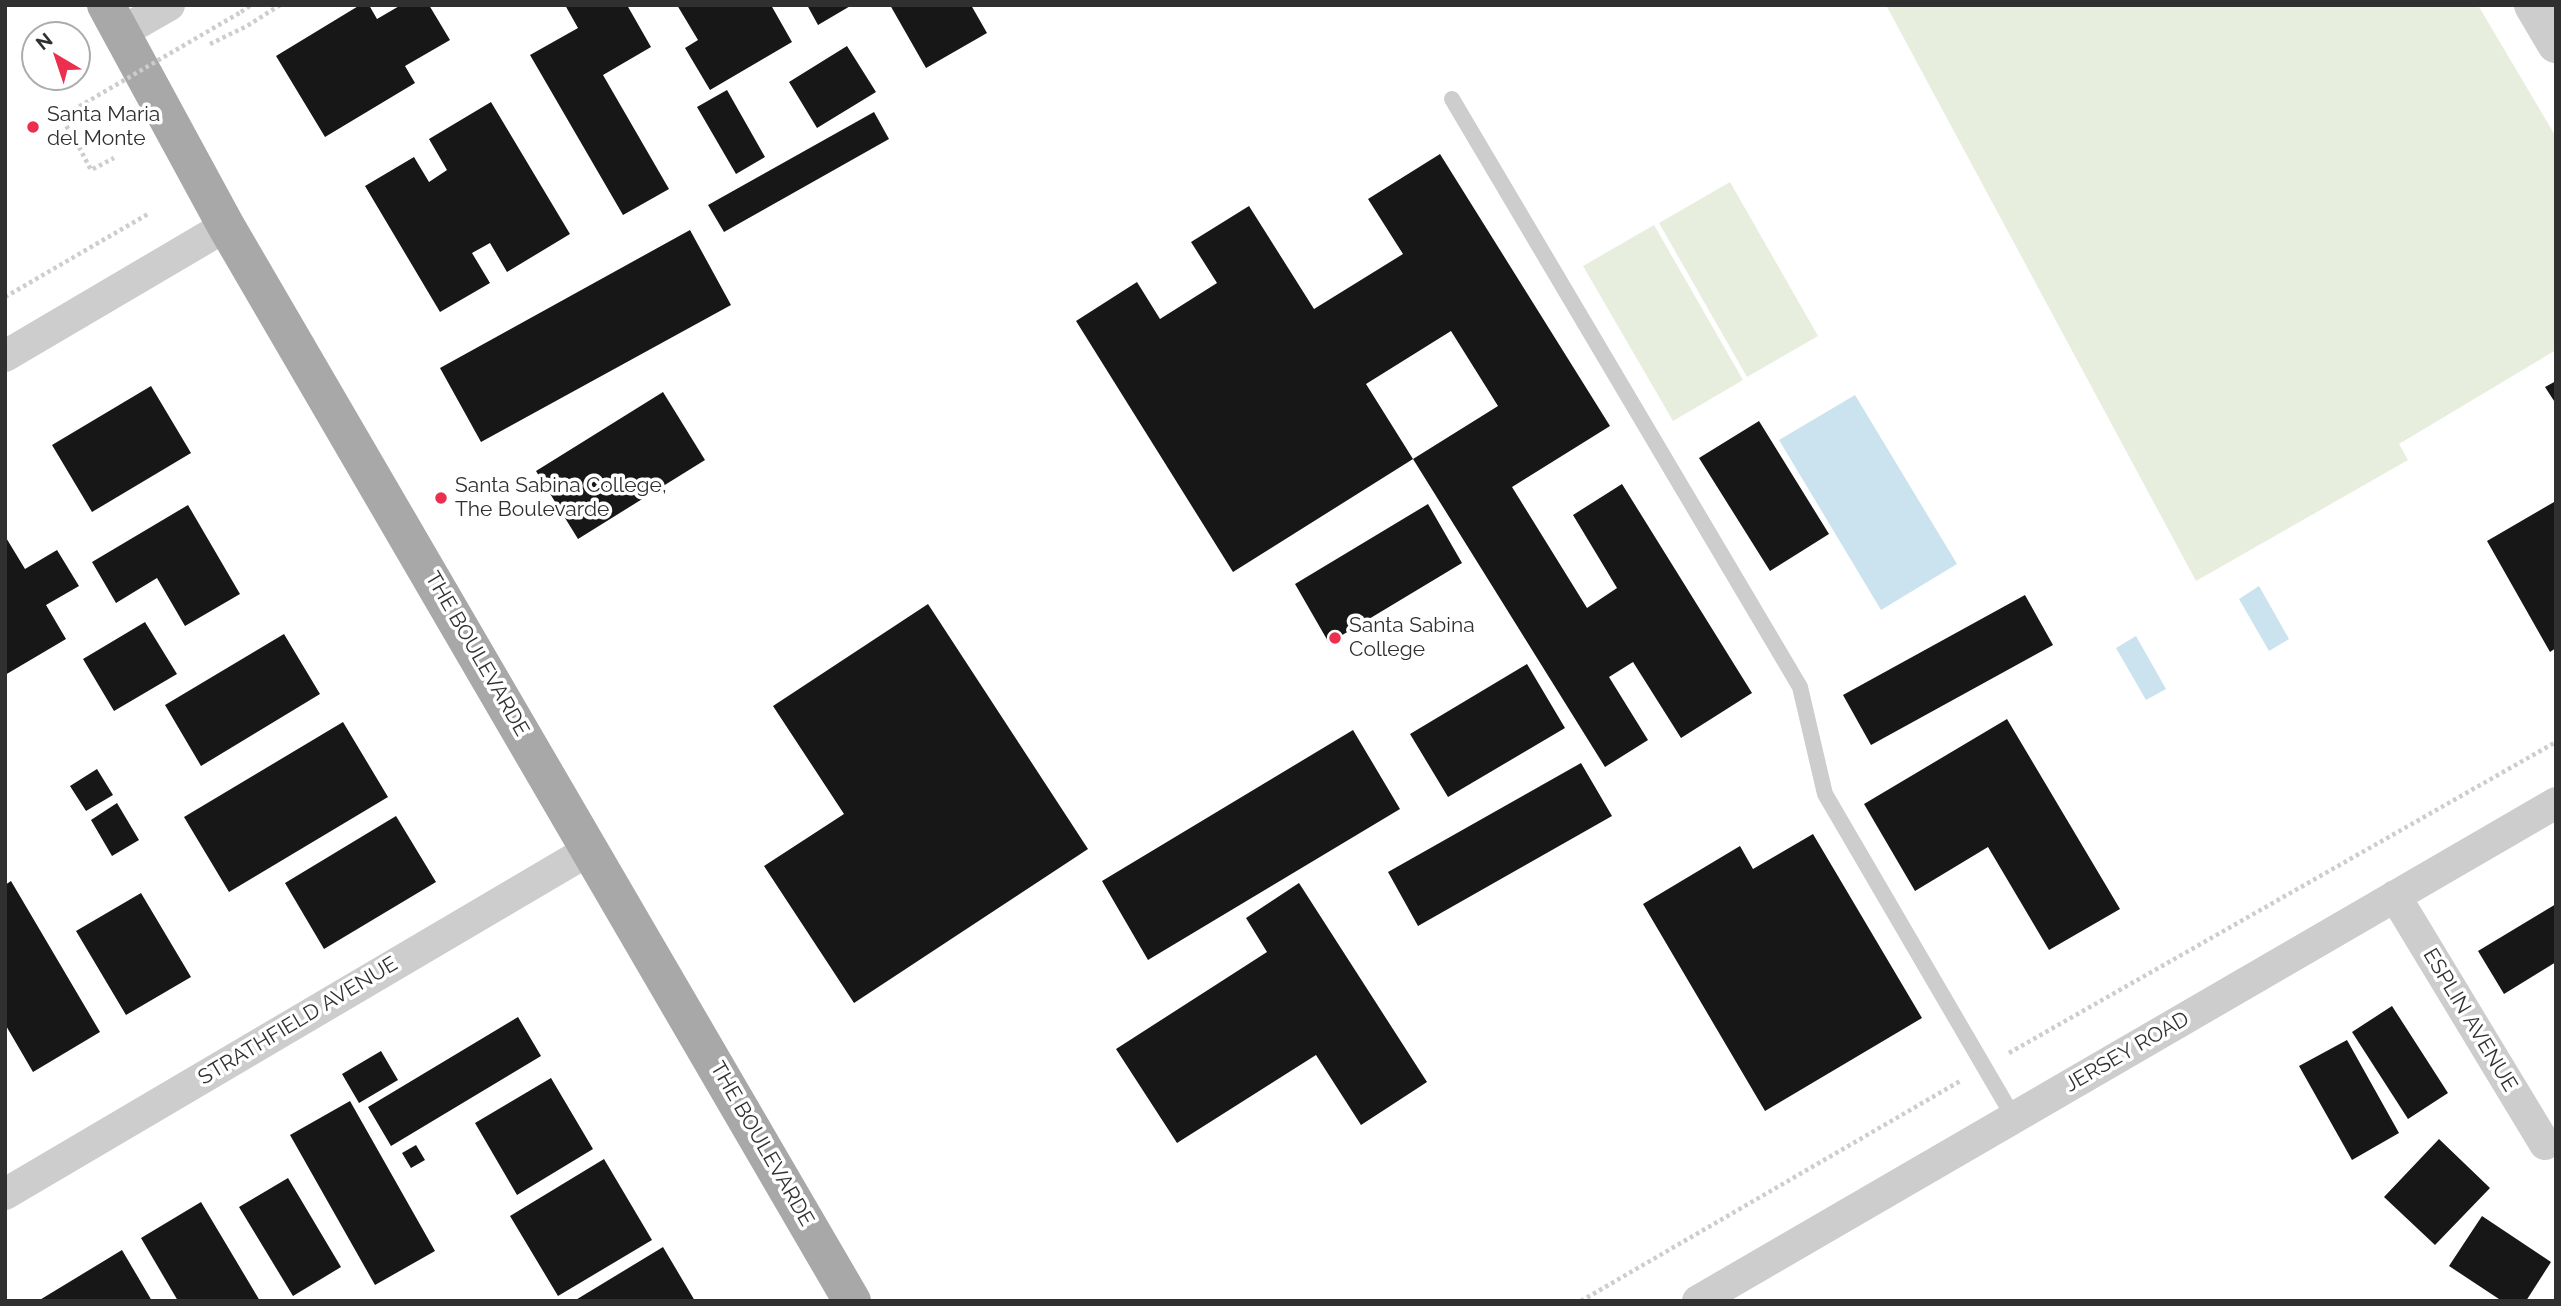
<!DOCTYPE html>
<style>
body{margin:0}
#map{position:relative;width:2561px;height:1306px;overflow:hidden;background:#fff;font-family:Raleway,sans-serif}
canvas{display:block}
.frame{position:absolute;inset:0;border:7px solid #303030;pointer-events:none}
.north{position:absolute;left:21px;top:21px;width:70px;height:70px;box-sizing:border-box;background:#fff;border:2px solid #acacac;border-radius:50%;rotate:321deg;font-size:19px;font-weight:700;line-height:28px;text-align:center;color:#303030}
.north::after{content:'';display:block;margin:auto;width:24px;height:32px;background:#ec2e4f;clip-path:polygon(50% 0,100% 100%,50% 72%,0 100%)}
</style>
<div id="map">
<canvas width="2561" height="1306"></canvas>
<div class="frame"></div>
<div class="north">N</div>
</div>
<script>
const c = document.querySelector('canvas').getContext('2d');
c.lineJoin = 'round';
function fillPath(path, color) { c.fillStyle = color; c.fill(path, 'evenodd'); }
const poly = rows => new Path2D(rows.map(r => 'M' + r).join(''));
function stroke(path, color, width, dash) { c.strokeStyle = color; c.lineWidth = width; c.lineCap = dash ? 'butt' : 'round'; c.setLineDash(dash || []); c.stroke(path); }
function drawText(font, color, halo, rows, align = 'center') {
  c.font = font + ' Raleway,sans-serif'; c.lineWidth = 7; c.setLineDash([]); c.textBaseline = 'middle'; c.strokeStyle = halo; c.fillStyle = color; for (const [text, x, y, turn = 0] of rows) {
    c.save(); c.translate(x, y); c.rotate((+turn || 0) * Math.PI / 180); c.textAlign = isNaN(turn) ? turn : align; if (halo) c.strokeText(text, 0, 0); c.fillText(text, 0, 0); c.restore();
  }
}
const green = poly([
 [1886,5,2478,5,2556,137,2556,350,2399,444,2408,460,2196,581],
 [1730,182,1818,336,1747,377,1659,223],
 [1654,225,1743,380,1673,421,1583,266]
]);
const water = poly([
 [1855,395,1957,564,1881,610,1779,440],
 [2259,586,2289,639,2269,651,2239,599],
 [2136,636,2166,689,2146,700,2116,648]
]);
const building = poly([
 [360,5,369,5,377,19,401,5,429,5,450,40,405,66,415,83,325,137,276,56],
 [565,5,627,5,651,47,603,75,669,189,623,215,530,55,578,28],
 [677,5,771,5,792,42,710,90,685,48,698,40],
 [807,5,852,5,818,25],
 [890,5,971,5,987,33,926,68],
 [847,46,876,92,817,128,789,82],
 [727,90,765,157,736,174,697,107],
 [491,102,570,234,507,272,490,243,472,253,490,283,440,312,365,186,414,157,429,182,447,170,429,139],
 [874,112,889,139,724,232,708,205],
 [1440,154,1610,426,1512,487,1587,608,1617,588,1573,515,1622,484,1752,693,1681,738,1633,662,1609,677,1648,740,1605,767,1413,459,1233,572,1076,321,1137,282,1160,319,1217,283,1191,242,1249,206,1314,309,1403,254,1368,199],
 [1451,331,1498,406,1413,459,1366,384],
 [690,230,731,305,481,442,440,368],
 [2556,381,2556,404,2545,387],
 [151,386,191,453,92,512,52,445],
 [663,392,705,460,578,539,536,471],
 [1759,421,1829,534,1770,571,1699,458],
 [2554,502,2556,648,2550,652,2487,541],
 [1428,504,1462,563,1329,643,1295,584],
 [188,505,240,594,185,626,157,578,116,603,92,562],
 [5,536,25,569,57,550,79,586,46,605,66,639,5,675],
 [2025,595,2053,645,1871,745,1843,695],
 [928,604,1088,849,854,1003,764,866,844,814,773,706],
 [145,622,177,674,114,711,83,659],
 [284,634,320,694,201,766,165,705],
 [1527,664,1565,728,1448,797,1410,734],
 [2007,719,2120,909,2049,950,1988,847,1915,891,1864,804],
 [343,722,388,797,229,892,184,817],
 [1353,730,1400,809,1148,960,1102,881],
 [1581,763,1612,816,1418,926,1388,872],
 [97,769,113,795,86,811,70,786],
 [117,803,139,840,112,856,91,820],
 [396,816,436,882,324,949,285,883],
 [1813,834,1922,1018,1765,1111,1643,904,1740,846,1753,869],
 [11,881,100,1032,33,1072,5,1024,5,885],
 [1299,883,1427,1082,1361,1125,1316,1055,1177,1143,1116,1049,1267,952,1246,918],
 [141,893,191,977,126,1015,76,931],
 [2556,904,2556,962,2504,994,2478,951],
 [2392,1006,2448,1093,2408,1119,2352,1032],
 [518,1017,541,1056,391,1146,368,1107],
 [2347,1040,2399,1133,2352,1160,2299,1066],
 [381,1051,398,1080,359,1103,342,1074],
 [551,1078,593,1149,517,1195,475,1123],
 [350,1101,435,1251,375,1285,290,1135],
 [2439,1139,2490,1188,2435,1245,2384,1197],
 [416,1145,425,1160,411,1168,402,1153],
 [604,1159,652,1240,558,1296,510,1216],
 [288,1178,341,1267,293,1296,239,1207],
 [201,1202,260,1301,178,1301,141,1238],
 [2482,1216,2551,1262,2526,1301,2502,1301,2449,1266],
 [663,1247,695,1301,574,1301],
 [122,1250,152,1301,38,1301]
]);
const path = poly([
 [241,12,251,5],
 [210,44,247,26,280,5],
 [79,147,91,170,114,158],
 [5,297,148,214],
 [2009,1053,2556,742],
 [1581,1301,1962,1080]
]);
const service = poly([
 [1452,99,1800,687,1825,794,2014,1118]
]);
const minor = poly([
 [120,33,169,5],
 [5,356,226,226],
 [2395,896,2545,1144],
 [5,1194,591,849],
 [1698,1301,2556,803]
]);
const tertiary = poly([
 [2533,5,2556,44]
]);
const primary = poly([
 [106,5,226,226,852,1301]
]);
const pathBridge = poly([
 [79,147,61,117,241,12]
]);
const markers = [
 [33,127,7,"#ec2e4f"],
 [441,498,7,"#ec2e4f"],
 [1335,638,7,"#ec2e4f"]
];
const poiNames = [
 ["Santa Maria",47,115],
 ["del Monte",47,139],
 ["Santa Sabina College,",455,486],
 ["The Boulevarde",455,510],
 ["Santa Sabina",1349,626],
 ["College",1349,650]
];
const streetNames = [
 ["THE BOULEVARDE",477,654,60],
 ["ESPLIN AVENUE",2470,1020,59],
 ["STRATHFIELD AVENUE",298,1021,-31],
 ["JERSEY ROAD",2127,1052,-30],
 ["THE BOULEVARDE",762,1144,60]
];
fillPath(green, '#e8eede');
fillPath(water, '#cae3ee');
fillPath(building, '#171717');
stroke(path, '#cdcdcd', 4.5, [3.5, 3.5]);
stroke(service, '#cdcdcd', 16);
stroke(minor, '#cdcdcd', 32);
stroke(tertiary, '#cdcdcd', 38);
stroke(primary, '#a8a8a8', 38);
stroke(pathBridge, '#cdcdcd', 4.5, [3.5, 3.5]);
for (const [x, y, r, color] of markers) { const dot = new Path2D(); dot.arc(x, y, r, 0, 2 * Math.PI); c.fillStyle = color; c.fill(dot); stroke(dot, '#fff', 2.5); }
drawText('21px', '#303030', '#fff', poiNames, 'left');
drawText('21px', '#303030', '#fff', streetNames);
</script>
